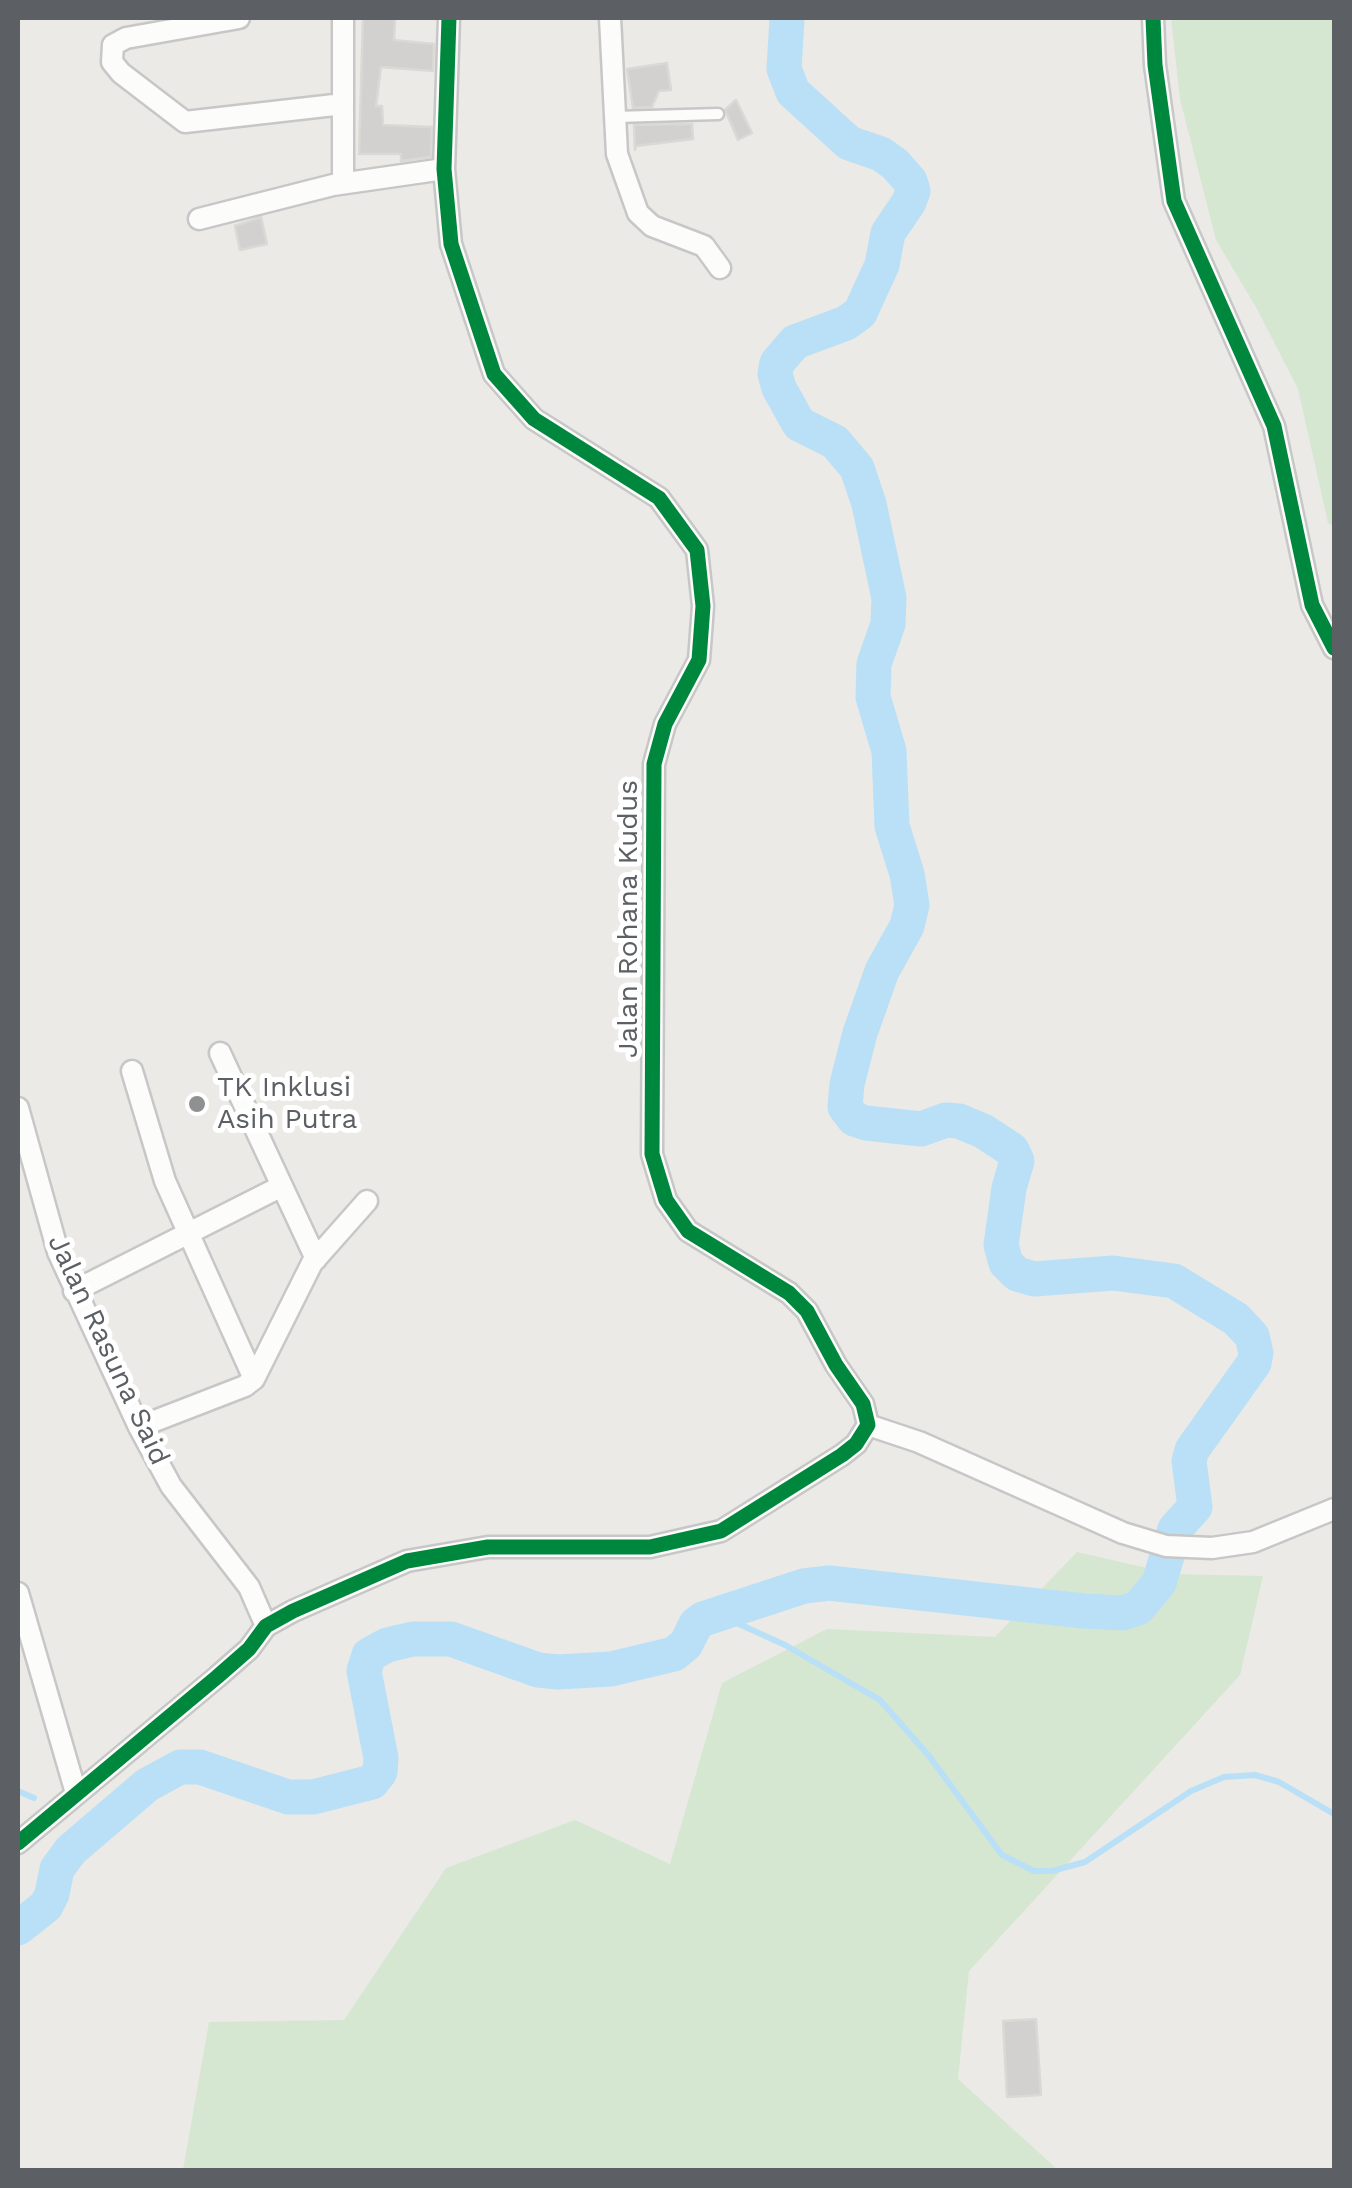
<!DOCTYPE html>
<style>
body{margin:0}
#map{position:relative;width:1352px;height:2188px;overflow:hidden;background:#ebeae6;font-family:"Work Sans",sans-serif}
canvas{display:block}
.frame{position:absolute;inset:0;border:20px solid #5c6064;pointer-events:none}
</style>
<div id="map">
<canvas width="1352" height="2188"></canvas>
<div class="frame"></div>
</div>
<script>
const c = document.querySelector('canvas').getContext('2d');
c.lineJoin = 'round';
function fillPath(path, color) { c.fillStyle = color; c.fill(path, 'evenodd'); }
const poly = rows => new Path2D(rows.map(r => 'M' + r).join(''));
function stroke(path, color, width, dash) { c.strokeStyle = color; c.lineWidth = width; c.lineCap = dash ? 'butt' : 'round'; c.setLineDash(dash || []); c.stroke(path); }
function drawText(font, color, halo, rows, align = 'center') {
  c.font = font + ' "Work Sans",sans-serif'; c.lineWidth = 10; c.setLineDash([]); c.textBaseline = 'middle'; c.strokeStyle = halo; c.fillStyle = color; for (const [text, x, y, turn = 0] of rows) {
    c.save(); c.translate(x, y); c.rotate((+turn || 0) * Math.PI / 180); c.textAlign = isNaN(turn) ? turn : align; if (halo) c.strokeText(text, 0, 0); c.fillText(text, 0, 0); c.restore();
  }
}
const green = poly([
 [1171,18,1334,18,1334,526,1328,523,1298,389,1257,309,1216,240,1180,99],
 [1077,1552,1173,1574,1263,1576,1240,1675,969,1971,958,2079,1058,2170,183,2170,209,2022,344,2020,446,1868,575,1820,670,1864,722,1683,827,1629,995,1637]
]);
const stream = poly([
 [717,1614,785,1645,880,1700,929,1756,1002,1855,1034,1871,1052,1871,1085,1862,1191,1791,1224,1777,1255,1775,1279,1782,1334,1814],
 [18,1791,34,1798]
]);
const river = poly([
 [18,1928,46,1906,52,1894,57,1869,71,1850,147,1785,180,1767,200,1767,288,1797,313,1797,372,1782,380,1772,381,1758,364,1671,369,1655,387,1645,413,1639,451,1639,538,1670,558,1672,611,1669,674,1654,686,1644,696,1624,703,1619,804,1586,829,1583,1084,1611,1123,1613,1138,1608,1159,1583,1175,1529,1195,1507,1189,1461,1192,1450,1254,1363,1256,1353,1252,1336,1236,1319,1174,1281,1113,1273,1034,1279,1017,1274,1006,1263,1001,1245,1009,1188,1017,1161,1012,1150,983,1131,959,1121,946,1120,921,1129,866,1123,854,1119,845,1107,847,1084,860,1033,882,971,907,926,912,905,907,874,892,826,889,751,873,697,874,664,888,624,889,598,869,504,857,468,835,442,799,424,779,388,775,374,777,363,795,342,846,323,860,313,882,265,888,233,909,202,913,191,910,181,895,164,881,154,849,143,793,92,784,69,787,18]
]);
const building = poly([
 [363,18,395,18,394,40,434,44,433,71,381,67,376,106,382,106,383,125,432,127,431,157,401,161,401,154,359,154,363,18],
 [667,63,671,90,659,91,652,107,633,108,627,69,667,63],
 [736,100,752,133,738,140,725,110,736,100],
 [692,124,693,139,636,146,635,150,634,125,692,124],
 [261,217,267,244,240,250,235,226,261,217],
 [1036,2019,1041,2095,1007,2097,1003,2021,1036,2019]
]);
const lane = poly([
 [615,117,718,114]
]);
const street = poly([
 [239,18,126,38,113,45,112,62,121,73,185,122,343,104],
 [449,18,444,169,451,244,494,374,534,419,659,498,697,550,703,606,699,660,665,724,654,764,652,1154,666,1200,688,1231,789,1293,807,1311,836,1365,863,1404,868,1425],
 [610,18,617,154,638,213,652,226,704,246,720,268],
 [1153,18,1155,65,1174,201,1274,426,1312,605,1334,648],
 [343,183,343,18],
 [199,219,333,185,444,169],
 [220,1053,316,1259],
 [132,1071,165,1181,254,1379],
 [18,1108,58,1252,139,1427,171,1486,249,1587,266,1626],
 [74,1291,282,1186],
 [868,1425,919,1442,1123,1533,1166,1546,1212,1548,1253,1542,1334,1509],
 [139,1427,245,1386,254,1379,312,1263,367,1201],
 [18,1593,76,1793],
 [18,1843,217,1677,249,1649,266,1626,293,1611,407,1561,488,1547,650,1547,721,1531,842,1455,856,1444,868,1425]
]);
const cycleway = poly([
 [1153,18,1155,65,1174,201,1274,426,1312,605,1334,648],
 [18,1843,217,1677,249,1649,266,1626,293,1611,407,1561,488,1547,650,1547,721,1531,842,1455,856,1444,868,1425,863,1404,836,1365,807,1311,789,1293,688,1231,666,1200,652,1154,654,764,665,724,699,660,703,606,697,550,659,498,534,419,494,374,451,244,444,169,449,18]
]);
const markers = [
 [197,1104,10,"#8e9092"]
];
const streetNames = [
 ["Jalan Rohana Kudus",629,919,-90],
 ["Jalan Rasuna Said",108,1350,65]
];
const poiNames = [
 ["TK Inklusi",217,1088],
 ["Asih Putra",217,1120]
];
fillPath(green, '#d5e7d1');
stroke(stream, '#b9e0f6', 6);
stroke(river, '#b9e0f6', 35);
fillPath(building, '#d2d1cf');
stroke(building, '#dad9d5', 2.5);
stroke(lane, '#c7c7c7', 15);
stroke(street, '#c7c7c7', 25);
stroke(lane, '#fcfcfb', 10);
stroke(street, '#fcfcfb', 20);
stroke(cycleway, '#00873e', 15);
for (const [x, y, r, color] of markers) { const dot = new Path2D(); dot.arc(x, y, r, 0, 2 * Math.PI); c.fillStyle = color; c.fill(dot); stroke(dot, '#fff', 4); }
drawText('28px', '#5c6064', '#fff', streetNames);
drawText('28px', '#5c6064', '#fff', poiNames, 'left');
</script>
